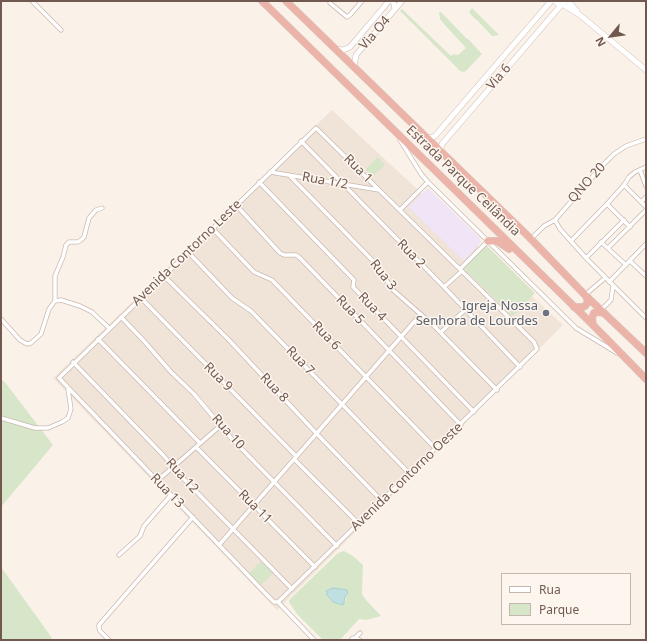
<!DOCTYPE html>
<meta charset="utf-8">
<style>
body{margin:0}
#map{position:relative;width:647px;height:641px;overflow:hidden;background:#faf2e9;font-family:"Noto Sans",sans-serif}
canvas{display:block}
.frame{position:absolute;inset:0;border:2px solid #715950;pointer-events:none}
.legend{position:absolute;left:501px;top:573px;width:130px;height:52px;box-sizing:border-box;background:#fdf6ef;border:1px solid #c5b7af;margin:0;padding:5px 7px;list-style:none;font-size:12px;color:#715950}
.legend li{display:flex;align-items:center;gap:8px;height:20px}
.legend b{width:20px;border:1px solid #c5b7af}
.north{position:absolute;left:591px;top:16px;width:40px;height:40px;-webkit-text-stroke:3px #fdf6ef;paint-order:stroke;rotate:241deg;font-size:11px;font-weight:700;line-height:16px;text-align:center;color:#715950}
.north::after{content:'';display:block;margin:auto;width:14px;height:18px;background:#715950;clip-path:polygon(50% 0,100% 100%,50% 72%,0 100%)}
</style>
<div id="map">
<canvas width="647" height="641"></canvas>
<div class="frame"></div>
<ul class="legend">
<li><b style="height:5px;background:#fff"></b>Rua</li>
<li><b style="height:11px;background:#d7e6c9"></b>Parque</li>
</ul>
<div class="north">N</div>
</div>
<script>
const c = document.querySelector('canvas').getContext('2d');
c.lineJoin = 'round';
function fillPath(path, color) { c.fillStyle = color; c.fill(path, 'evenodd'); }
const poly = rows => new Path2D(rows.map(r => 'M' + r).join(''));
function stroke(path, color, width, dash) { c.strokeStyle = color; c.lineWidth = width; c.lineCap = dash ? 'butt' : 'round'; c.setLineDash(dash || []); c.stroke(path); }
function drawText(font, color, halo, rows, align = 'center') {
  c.font = font + ' "Noto Sans",sans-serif'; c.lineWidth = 3; c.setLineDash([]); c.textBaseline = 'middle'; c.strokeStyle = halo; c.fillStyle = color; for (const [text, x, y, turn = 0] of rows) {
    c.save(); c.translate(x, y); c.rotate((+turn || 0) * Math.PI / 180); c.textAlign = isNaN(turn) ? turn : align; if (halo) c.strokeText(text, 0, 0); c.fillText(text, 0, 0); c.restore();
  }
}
const residential = poly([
 [332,110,563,325,277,610,53,378]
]);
const education = poly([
 [428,188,480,238,481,242,464,261,408,207]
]);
const green = poly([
 [472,8,499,35,500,35,492,36,477,20,474,18,469,12],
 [402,9,451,56,453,54,458,55,466,48,444,24,440,19,439,12,441,12,467,39,468,39,482,54,467,70,464,72,460,71,400,11],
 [378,157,385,165,372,177,366,169],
 [485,244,535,293,513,316,464,269],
 [1,380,4,381,53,445,1,507],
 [344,551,353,556,363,565,362,594,366,600,381,616,366,620,359,619,340,640,323,640,297,614,289,602,289,600,338,553],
 [329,589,341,589,346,590,348,593,345,596,346,601,341,604,333,602,325,593],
 [262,560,274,572,261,585,249,573],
 [1,567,52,638,50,640,1,640]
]);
const water = poly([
 [333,588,347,590,348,593,345,596,344,603,343,605,333,602,327,595,326,591,333,588]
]);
const minor = poly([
 [32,1,61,30],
 [330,1,330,3,347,17,350,15,362,1],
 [400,140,421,174,428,182,576,328,617,353],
 [301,141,444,287,520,367],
 [640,170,646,186],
 [270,172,379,190],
 [289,175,374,262,393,290,434,326,497,390],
 [259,182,354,280,353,287,355,289,474,412],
 [624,185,646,207],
 [641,202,646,197],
 [607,204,630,227],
 [236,205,280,253,284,255,296,255,300,258,461,425],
 [400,210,428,182],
 [555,220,560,229,586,258,646,318],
 [212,228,254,272,272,280,436,449],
 [531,239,544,226,555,220,601,167,614,154,626,146,646,139],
 [571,241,607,204,624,185,629,177,635,172,646,167],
 [601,242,626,265],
 [608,248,646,210],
 [188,252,232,298,251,311,410,474],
 [586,258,624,220],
 [630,261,646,276],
 [460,269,488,241],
 [164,276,229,340,316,433,382,501],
 [609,282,646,244],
 [444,287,462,271],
 [585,295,605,278],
 [141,298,296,456],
 [55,301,55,276,63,257,66,245,69,242,78,242,81,240,84,237,89,218,96,210,102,208],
 [601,310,611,300,613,286],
 [121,317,144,341,171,372,194,394,231,438,337,546],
 [1,319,20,340,27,344,31,343,41,334,49,309,55,301,61,300,80,306,92,312,109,328],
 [441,332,465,310],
 [98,339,200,443],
 [73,362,164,456,177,472,292,589],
 [1,418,35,428,48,428,62,422,68,418,71,409,68,389],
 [196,447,315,567],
 [294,459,359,524],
 [157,481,220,426],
 [219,545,421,314],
 [119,555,140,536,144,526,171,495],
 [278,602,537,349,534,342,316,128,59,378,266,594,274,602,278,602,314,640],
 [355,638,360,633],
 [109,640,100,631,99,628,99,625,193,517],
 [351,640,353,638,355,638,360,640]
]);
const secondary = poly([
 [393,1,395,9],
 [555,1,558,4,564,3],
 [568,1,577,11],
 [336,49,343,50,350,47,389,1],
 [354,67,356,55,402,1],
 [426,137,431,138,435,136,551,1],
 [442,152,441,147,442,144,562,4,580,15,646,70]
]);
const motorway = poly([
 [262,1,593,325,646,379],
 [286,1,529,237,585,295,646,353],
 [488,241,497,241,509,249],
 [574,307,583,307,585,306,588,302,586,296],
 [593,325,592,318,594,313,598,312,604,313]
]);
const markers = [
 [546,313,4,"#6b7280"]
];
const streetNames = [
 ["Via O4",375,33,-49],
 ["Via 6",499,77,-49],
 ["Rua 1",358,169,45],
 ["Rua 1/2",325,181,10],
 ["Estrada Parque Ceilândia",463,181,44],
 ["QNO 20",587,183,-48],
 ["Avenida Contorno Leste",187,253,-44],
 ["Rua 2",411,254,46],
 ["Rua 3",383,275,52],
 ["Rua 4",372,307,46],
 ["Rua 5",350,310,46],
 ["Rua 6",326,336,46],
 ["Rua 7",300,361,46],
 ["Rua 9",218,377,45],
 ["Rua 8",274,388,47],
 ["Rua 10",228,432,48],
 ["Rua 12",182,476,48],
 ["Avenida Contorno Oeste",407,477,-44],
 ["Rua 13",167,491,46],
 ["Rua 11",255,507,45]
];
const worshipNames = [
 ["Igreja Nossa",538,306],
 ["Senhora de Lourdes",538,321]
];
fillPath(residential, '#f0e3d8');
fillPath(education, '#efe5f6');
fillPath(green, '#d7e6c9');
fillPath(water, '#bfdfe1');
stroke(water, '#a7cfd2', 1);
stroke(minor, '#cbb9b0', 5);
stroke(secondary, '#cfbbb1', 6);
stroke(motorway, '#d7d1ce', 8);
stroke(minor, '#fff', 3.5);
stroke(secondary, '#fff', 5);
stroke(motorway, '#ecb4a8', 7);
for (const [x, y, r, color] of markers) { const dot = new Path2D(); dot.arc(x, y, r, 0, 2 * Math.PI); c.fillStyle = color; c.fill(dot); stroke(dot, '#fdf6ef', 1.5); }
drawText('13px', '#715950', '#fdf6ef', streetNames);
drawText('13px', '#5b616d', '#fdf6ef', worshipNames, 'right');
</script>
